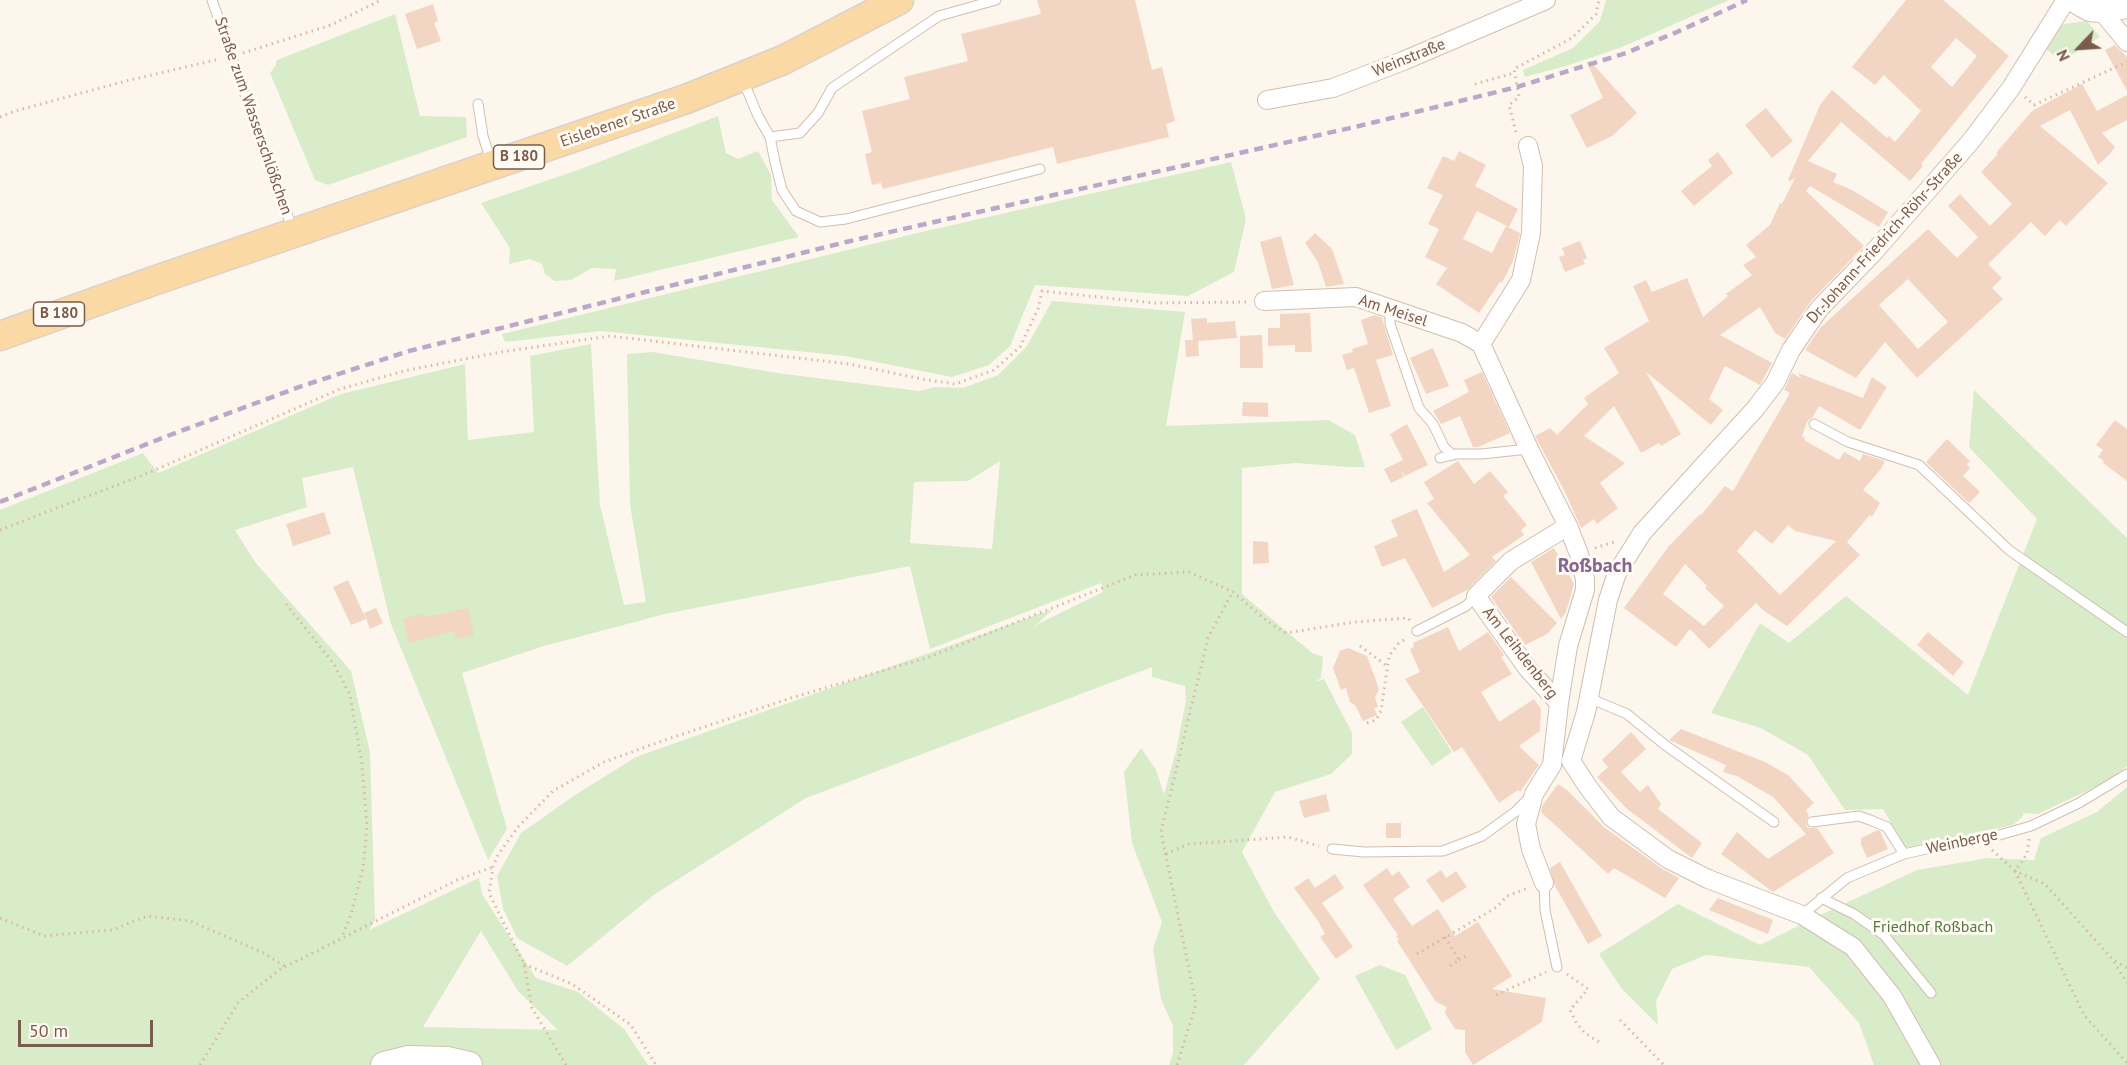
<!DOCTYPE html>
<meta charset="utf-8">
<style>
body{margin:0}
#map{position:relative;width:2127px;height:1065px;overflow:hidden;background:#fdf6ec;font-family:"PT Sans",sans-serif}
canvas{display:block}
.north{position:absolute;left:2049px;top:18px;width:60px;height:60px;-webkit-text-stroke:4px #fffaf3;paint-order:stroke;rotate:245deg;font-size:16px;font-weight:700;line-height:24px;text-align:center;color:#7a5c4d}
.north::after{content:'';display:block;margin:auto;width:21px;height:27px;background:#7a5c4d;clip-path:polygon(50% 0,100% 100%,50% 72%,0 100%)}
.scale{position:absolute;left:18px;top:1020px;width:135px;height:27px;box-sizing:border-box;border:3px solid #7a5c4d;border-top:0;padding-left:8px;font-size:18px;line-height:21px;white-space:nowrap;color:#7a5c4d;-webkit-text-stroke:4px #fffaf3;paint-order:stroke}
</style>
<div id="map">
<canvas width="2127" height="1065"></canvas>
<div class="north">N</div>
<div class="scale">50 m</div>
</div>
<script>
const c = document.querySelector('canvas').getContext('2d');
c.lineJoin = 'round';
function fillPath(path, color) { c.fillStyle = color; c.fill(path, 'evenodd'); }
const poly = rows => new Path2D(rows.map(r => 'M' + r).join(''));
function stroke(path, color, width, dash) { c.strokeStyle = color; c.lineWidth = width; c.lineCap = dash ? 'butt' : 'round'; c.setLineDash(dash || []); c.stroke(path); }
function drawText(font, color, halo, rows, align = 'center') {
  c.font = font + ' "PT Sans",sans-serif'; c.lineWidth = 6; c.setLineDash([]); c.textBaseline = 'middle'; c.strokeStyle = halo; c.fillStyle = color; for (const [text, x, y, turn = 0] of rows) {
    c.save(); c.translate(x, y); c.rotate((+turn || 0) * Math.PI / 180); c.textAlign = isNaN(turn) ? turn : align; if (halo) c.strokeText(text, 0, 0); c.fillText(text, 0, 0); c.restore();
  }
}
const green = poly([
 [1606,0,1729,0,1622,47,1569,65,1525,77,1523,70,1573,48,1600,21],
 [395,14,420,116,466,117,467,137,328,185,315,180,270,73,276,65,277,60],
 [2087,21,2100,37,2062,61,2046,49,2054,31,2064,24],
 [718,116,726,153,738,159,758,151,771,175,772,200,799,237,614,281,616,269,592,268,571,280,555,281,545,274,542,264,530,259,509,264,510,248,481,203,578,170],
 [1231,162,1246,219,1234,272,1188,296,1035,285,1010,346,989,365,952,377,846,356,601,331,505,342,502,334,926,231],
 [1052,301,1185,312,1166,426,1328,420,1355,435,1365,467,1348,467,1296,463,1242,468,1242,594,1312,653,1323,657,1321,678,1315,682,1324,679,1352,733,1352,754,1331,774,1275,792,1242,852,1274,912,1320,979,1244,1065,1169,1065,1173,1053,1173,1026,1161,999,1153,949,1162,922,1132,843,1124,772,1141,748,1156,770,1164,794,1176,751,1186,701,1185,686,1152,677,1152,667,806,798,655,894,567,966,517,938,503,908,497,876,521,833,575,795,636,757,1053,609,1030,631,1040,623,1103,592,1101,583,930,649,910,566,665,614,544,646,462,673,507,829,488,860,391,624,353,467,302,478,307,507,235,530,255,562,351,671,370,752,375,920,369,930,479,878,482,894,536,978,578,992,624,1029,648,1065,0,1065,0,510,143,453,158,473,341,394,465,364,468,440,534,432,530,356,591,344,600,505,624,605,646,602,630,504,627,354,653,352,777,373,919,391,935,387,963,388,998,375,1027,346],
 [1000,461,992,549,910,543,914,482,968,481],
 [481,931,518,991,558,1030,423,1027],
 [1974,390,2127,538,2127,766,2113,777,2095,787,2038,814,2023,813,2023,816,2013,825,1906,848,1883,809,1845,810,1808,755,1761,728,1711,713,1760,623,1789,643,1846,596,1968,695,2037,519,1969,447],
 [1423,707,1452,752,1432,766,1401,722],
 [2127,787,2127,1065,1935,1065,1906,1010,1816,917,1917,870,1988,858,2034,860,2041,838,2097,812],
 [1678,904,1760,945,1806,922,1848,951,1886,997,1924,1065,1874,1065,1859,1023,1809,967,1706,955,1672,969,1656,1001,1658,1025,1621,988,1599,954],
 [1380,965,1405,975,1432,1029,1396,1050,1355,976]
]);
const building = poly([
 [1037,0,1135,0,1152,70,1162,67,1175,121,1166,124,1169,137,1057,164,1053,147,883,189,881,183,872,185,865,154,872,152,862,111,910,99,904,77,968,61,961,34,1041,14],
 [1906,0,1943,0,2009,56,1921,164,1923,166,1910,181,1841,122,1808,161,1837,174,1833,182,1852,190,1888,212,1879,227,1810,186,1806,191,1864,246,1811,301,1785,339,1775,333,1760,307,1720,335,1772,363,1760,385,1725,366,1709,399,1723,410,1711,425,1646,372,1681,434,1661,446,1659,443,1641,453,1614,406,1584,436,1625,463,1600,483,1618,508,1597,524,1594,519,1581,528,1565,492,1535,436,1550,428,1557,435,1588,404,1584,398,1619,373,1604,348,1649,321,1633,286,1646,280,1652,292,1687,278,1703,317,1728,296,1726,294,1752,275,1743,265,1756,257,1746,245,1770,225,1780,203,1782,204,1795,178,1790,181,1788,180,1820,105,1832,90,1887,138,1889,136,1895,142,1921,111,1884,75,1875,85,1852,67],
 [1956,38,1977,56,1952,87,1931,67],
 [433,4,438,21,434,23,441,41,417,49,405,14],
 [2115,45,2127,57,2127,91,2105,50],
 [1590,61,1637,113,1612,136,1587,148,1570,115,1603,98,1587,63],
 [2082,84,2097,111,2127,95,2127,120,2102,133,2115,147,2110,154,2098,165,2070,110,2040,126,2108,183,2066,226,2060,220,2045,236,2031,222,1988,264,2002,278,1992,288,2003,299,1917,378,1885,342,1856,378,1805,350,1821,327,1928,229,1957,258,1978,237,1948,206,1960,194,1990,226,2012,204,1981,172,1998,154,1996,153,2032,111],
 [1908,279,1948,322,1918,349,1879,305],
 [1766,108,1793,141,1772,158,1745,125],
 [1459,151,1486,165,1475,186,1518,209,1509,227,1477,211,1463,239,1492,253,1506,226,1520,233,1513,261,1502,283,1500,282,1479,313,1436,284,1447,268,1425,257,1439,229,1428,224,1443,195,1427,188,1443,156,1454,161],
 [1718,152,1733,173,1694,206,1681,191,1712,166,1708,160],
 [1315,233,1332,249,1344,284,1326,287,1318,262,1305,243],
 [1281,236,1294,285,1272,289,1260,242],
 [1580,241,1587,258,1583,260,1585,264,1565,272,1559,257,1565,255,1562,248],
 [1310,313,1312,352,1295,352,1295,345,1268,346,1268,328,1280,328,1280,314],
 [1375,315,1382,318,1393,355,1376,360,1391,406,1369,413,1354,368,1347,370,1342,355,1353,352,1352,349,1368,344,1361,320],
 [1207,318,1207,323,1235,321,1237,338,1198,341,1199,356,1186,357,1185,340,1193,340,1191,319],
 [1262,335,1263,368,1240,368,1240,336],
 [1433,348,1449,386,1426,394,1410,358],
 [1482,372,1510,433,1478,447,1473,447,1460,416,1441,424,1433,411,1469,392,1464,380],
 [1792,373,1801,378,1798,373,1863,398,1872,377,1887,387,1860,430,1819,406,1812,418,1808,420,1802,436,1805,438,1804,440,1839,460,1844,452,1860,461,1863,454,1885,461,1881,469,1863,490,1880,503,1872,517,1870,515,1847,542,1860,555,1787,626,1764,611,1756,603,1709,649,1690,629,1676,647,1624,608,1668,547,1700,514,1701,515,1725,486,1733,491,1790,393,1784,390],
 [1788,525,1795,531,1836,541,1780,595,1737,551,1755,530,1772,544],
 [1685,564,1707,586,1705,588,1724,606,1704,626,1663,594],
 [1243,402,1268,403,1268,417,1242,416],
 [2115,420,2127,429,2127,481,2103,463,2104,461,2098,457,2103,450,2096,445],
 [1407,424,1428,465,1405,476,1401,470,1404,477,1391,483,1384,469,1403,460,1390,434],
 [1947,439,1970,461,1967,464,1970,468,1963,476,1980,492,1969,503,1926,462],
 [1458,461,1474,484,1490,471,1508,492,1503,496,1527,525,1521,530,1524,535,1492,557,1496,561,1467,590,1432,608,1405,558,1382,567,1374,546,1398,536,1391,520,1417,509,1444,572,1470,555,1427,503,1434,499,1424,482],
 [324,512,331,534,293,546,286,524],
 [1253,541,1268,542,1269,563,1253,564],
 [1554,548,1574,584,1566,612,1561,619,1531,562],
 [1511,577,1557,623,1547,634,1525,645,1491,597],
 [348,580,366,619,351,625,333,587],
 [376,608,383,623,370,629,364,613],
 [468,608,474,635,456,639,454,631,409,643,403,619,424,613,425,617],
 [1448,627,1459,651,1488,632,1504,655,1501,657,1512,674,1481,692,1499,722,1534,699,1541,709,1540,731,1519,746,1539,765,1520,792,1518,790,1499,803,1462,747,1454,752,1405,679,1420,672,1410,649,1414,647,1413,643],
 [1928,632,1964,662,1953,676,1917,645],
 [1348,648,1367,656,1379,689,1375,698,1378,707,1374,708,1377,715,1363,721,1355,705,1350,702,1346,688,1341,690,1333,668,1340,651],
 [1681,729,1765,762,1788,775,1814,803,1806,810,1809,816,1806,820,1806,826,1810,828,1817,828,1834,853,1773,892,1721,854,1737,832,1768,859,1806,834,1773,797,1737,776,1723,772,1726,765,1669,740],
 [1631,732,1646,749,1621,772,1640,792,1648,785,1661,804,1658,809,1702,843,1692,858,1626,808,1597,777,1608,767,1602,760],
 [1558,784,1568,791,1605,828,1661,868,1679,878,1665,898,1614,868,1608,874,1541,812,1542,806],
 [1326,794,1330,811,1304,818,1299,801],
 [1386,823,1401,823,1401,838,1386,838],
 [1878,830,1880,831,1888,849,1867,858,1861,844,1861,838],
 [1560,862,1602,936,1588,944,1555,886,1550,868],
 [1387,868,1392,876,1399,871,1410,887,1393,899,1412,926,1438,909,1455,936,1478,922,1512,976,1492,989,1546,998,1542,1022,1473,1065,1465,1052,1465,1030,1455,1029,1445,1013,1447,1007,1436,1002,1397,941,1399,940,1396,936,1398,935,1363,885],
 [1441,870,1446,878,1456,871,1467,887,1442,903,1426,880],
 [1335,874,1344,888,1322,903,1353,947,1336,959,1320,937,1325,934,1318,921,1294,888,1308,878,1315,888],
 [1718,898,1773,920,1768,934,1709,910]
]);
const path = poly([
 [243,53,331,25,381,0],
 [1475,84,1514,73],
 [2025,97,2034,105,2127,62],
 [0,117,15,111,126,81,220,59],
 [1516,132,1509,105,1519,97,1514,69,1572,38,1596,14,1599,0],
 [0,530,148,473,340,389,408,370,501,352,610,336,849,364,922,379,955,384,994,370,1020,347,1038,309,1042,291,1155,303,1248,302],
 [1595,548,1614,542],
 [286,604,334,664,350,695,362,764,367,826,363,868,351,914,342,937],
 [1360,646,1387,666],
 [1367,723,1376,720,1381,711,1389,656,1398,644,1407,638],
 [2029,839,2027,854,2015,871,2084,1015,2127,1063],
 [1992,850,2015,871,2045,884,2112,959,2127,968],
 [1166,854,1189,844,1288,837,1319,846],
 [0,918,44,936,112,930,147,916,190,921,262,952,286,967],
 [1445,937,1459,960,1450,966],
 [1417,954,1497,907,1507,896,1528,888],
 [1459,960,1469,954],
 [2114,962,2127,983],
 [524,964,572,984,631,1025,656,1065],
 [1567,974,1588,989,1570,1010,1577,1024,1585,1033,1602,1044],
 [1496,995,1546,972],
 [1620,1020,1664,1065],
 [200,1065,238,1003,279,970,457,880,493,867],
 [566,1065,532,1008,524,964,489,893,493,867,498,855,518,827,553,791,604,762,662,741,791,698,929,657,1135,575,1189,572,1233,592,1268,622,1286,633,1355,622,1408,618,1411,622],
 [1177,1065,1196,1004,1161,832,1208,638,1232,593]
]);
const lane = poly([
 [212,0,293,231],
 [996,0,939,16,832,88,818,113,800,133,770,137,775,162,782,190,796,211,820,222,846,219,1040,169],
 [743,80,758,116,770,137],
 [478,104,483,136,491,161],
 [1390,309,1390,324,1419,408,1433,424,1444,447,1453,455],
 [1814,424,1848,442,1919,465,2009,550,2127,632],
 [1440,458,1456,454,1481,454,1529,449],
 [1417,631,1466,606,1476,596],
 [1589,698,1627,714,1665,745,1774,822],
 [1812,822,1859,816,1870,820,1887,827,1904,854],
 [1332,849,1364,852,1443,851,1482,836,1515,812,1530,797],
 [1544,883,1545,910,1557,967],
 [1821,898,1854,914,1884,935,1931,993],
 [1802,915,1847,878,1878,865,1904,854,1958,842,1996,836,2031,826,2079,803,2127,774]
]);
const street = poly([
 [2100,9,2127,42],
 [1267,100,1333,88,1403,61,1546,0],
 [1264,301,1356,297,1462,333,1481,344,1529,449,1568,526,1579,554,1585,579,1585,590,1568,646,1559,703,1552,765,1534,794,1526,824,1531,849,1544,883],
 [1481,344,1521,280,1531,233,1533,166,1528,146],
 [1559,703,1528,669,1476,596,1511,561,1568,526],
 [1571,761,1586,712,1608,600,1617,573,1642,533,1755,409,1775,383,1791,350,1819,309,1872,254,1971,141,2011,88,2066,0],
 [1571,761,1588,787,1611,817,1668,859,1708,879,1802,915,1853,947,1892,996,1931,1065]
]);
const secondary = poly([
 [2076,0,2090,8,2100,9,2127,5],
 [384,1065,408,1059,447,1060,469,1065]
]);
const primary = poly([
 [0,336,156,280,686,99,783,60,899,0]
]);
const rail = poly([
 [0,502,170,435,302,386,409,351,846,242,1359,126,1517,87,1626,53,1677,32,1747,0]
]);
const shields = [
 [519,157,51],
 [59,314,51]
];
const shieldNames = [
 ["B 180",519,157],
 ["B 180",59,314]
];
const streetNames = [
 ["Weinstraße",1409,58,-22],
 ["Straße zum Wasserschlößchen",253,116,71],
 ["Eislebener Straße",618,123,-19],
 ["Dr.-Johann-Friedrich-Röhr-Straße",1885,238,-48],
 ["Am Meisel",1393,311,18],
 ["Am Leihdenberg",1520,653,52],
 ["Weinberge",1962,842,-12]
];
const parkNames = [
 ["Friedhof Roßbach",1933,927]
];
const quarterNames = [
 ["Roßbach",1595,566]
];
fillPath(green, '#d8ecc9');
fillPath(building, '#f3d5c3');
stroke(lane, '#d1beb0', 11);
stroke(street, '#d1beb0', 20);
stroke(secondary, '#d6c0b0', 28);
stroke(primary, '#dad1cd', 31);
stroke(path, '#d9b8a5', 3, [1.5, 4.5]);
stroke(lane, '#fff', 9);
stroke(street, '#fff', 18);
stroke(secondary, '#fff', 26);
stroke(primary, '#fbd9a5', 28);
stroke(rail, '#b9a8c9', 4.5, [9, 6]);
for (const [x, y, w] of shields) { const box = new Path2D(); box.roundRect(x - w / 2, y - 12, w, 24, 4.5); c.fillStyle = '#fffaf3'; c.fill(box); stroke(box, '#7a5c4d', 1.5); }
drawText('bold 15px', '#7a5c4d', null, shieldNames);
drawText('16px', '#7a5c4d', '#fffaf3', streetNames);
drawText('16px', '#537a41', '#fffaf3', parkNames);
drawText('bold 20px', '#846695', '#fffaf3', quarterNames);
</script>
